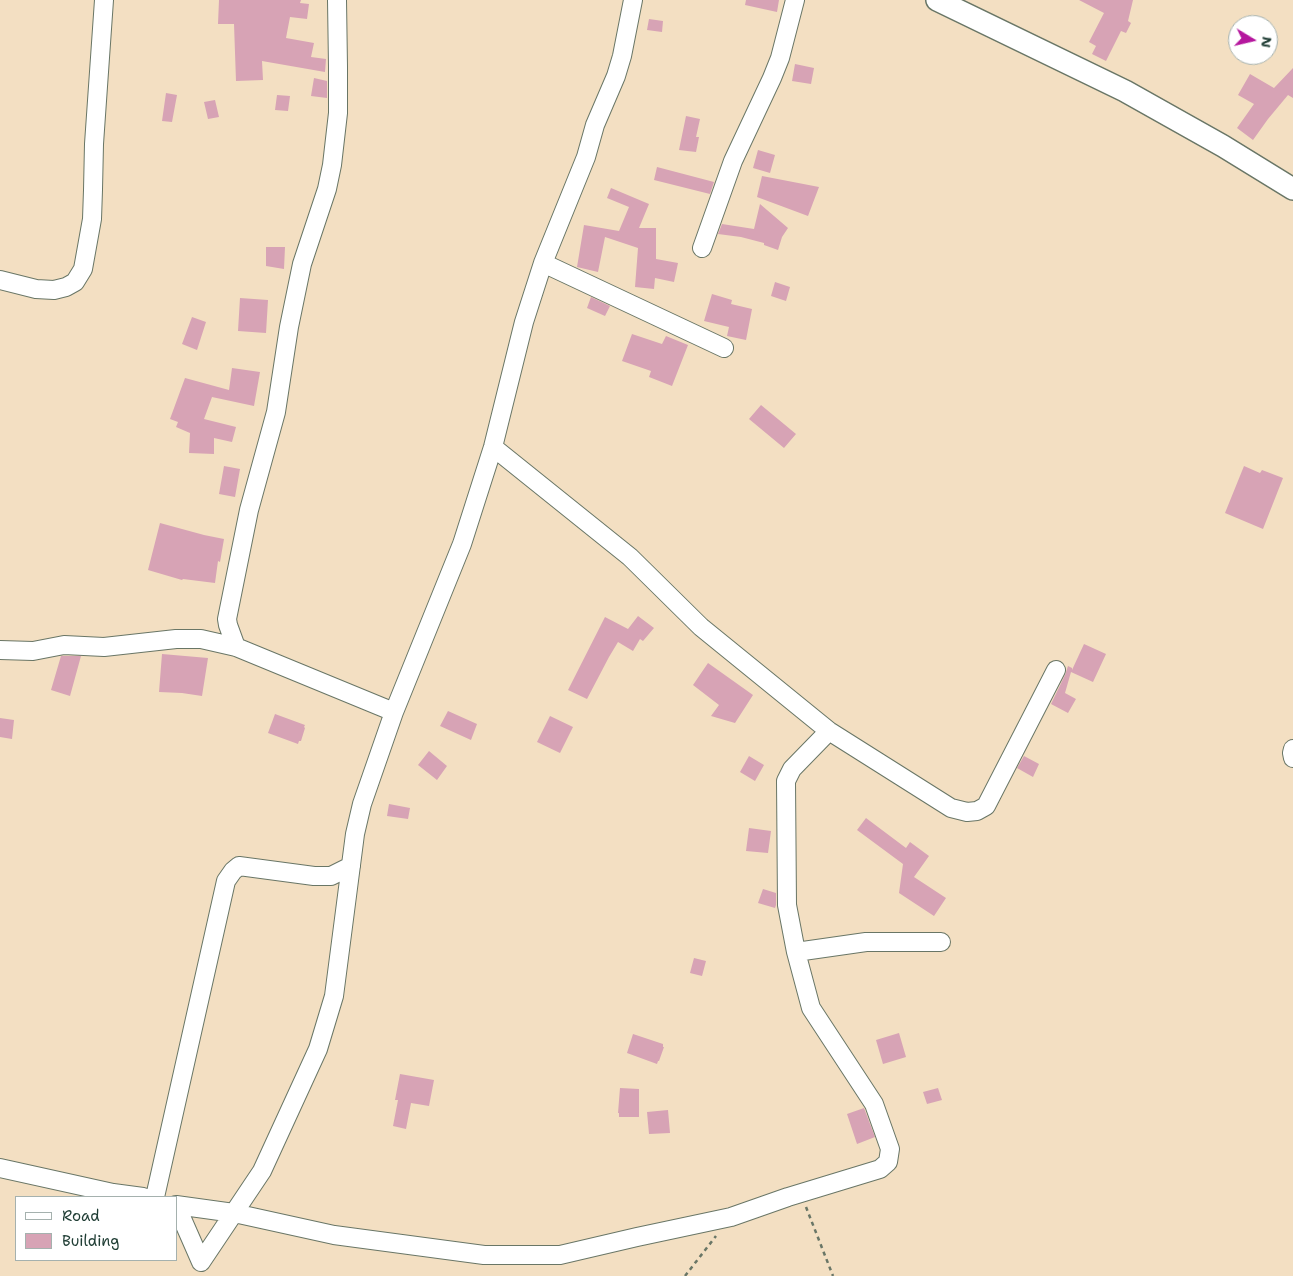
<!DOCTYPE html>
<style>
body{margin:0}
#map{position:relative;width:1293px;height:1276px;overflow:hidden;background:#f3dfc2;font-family:"Shantell Sans",sans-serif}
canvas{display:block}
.legend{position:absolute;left:15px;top:1196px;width:162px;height:65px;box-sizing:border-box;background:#fff;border:1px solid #a5b1ae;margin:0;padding:6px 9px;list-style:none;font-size:15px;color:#1f3d34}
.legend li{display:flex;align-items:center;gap:10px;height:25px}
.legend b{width:25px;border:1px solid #a5b1ae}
.north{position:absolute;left:1228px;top:15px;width:50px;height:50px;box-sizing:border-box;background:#fff;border:1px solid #a5b1ae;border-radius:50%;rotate:99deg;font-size:14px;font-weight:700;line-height:20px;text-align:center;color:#1f3d34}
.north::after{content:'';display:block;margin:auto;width:18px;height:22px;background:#b5179e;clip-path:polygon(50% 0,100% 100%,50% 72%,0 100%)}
</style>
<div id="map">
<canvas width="1293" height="1276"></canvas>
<ul class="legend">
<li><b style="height:6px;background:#fff"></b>Road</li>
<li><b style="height:14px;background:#d7a3b5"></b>Building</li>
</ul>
<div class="north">N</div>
</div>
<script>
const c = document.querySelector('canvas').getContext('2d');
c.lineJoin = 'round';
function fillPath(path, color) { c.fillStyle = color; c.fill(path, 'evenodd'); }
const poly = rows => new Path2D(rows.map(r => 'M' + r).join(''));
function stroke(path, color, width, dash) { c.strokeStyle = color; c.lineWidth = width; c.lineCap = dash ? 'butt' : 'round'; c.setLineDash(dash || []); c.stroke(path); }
const building = poly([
 [219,0,301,0,300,3,309,4,307,19,290,17,286,38,314,43,311,57,326,59,325,72,262,61,263,80,236,81,234,24,218,24],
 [746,0,779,0,777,12,745,5],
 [1079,0,1133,0,1128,21,1131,23,1126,33,1121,31,1106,61,1092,54,1096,46,1089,42,1104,13],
 [649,19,663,21,662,32,647,30],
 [795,64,814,68,811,84,792,81],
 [1293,68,1293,98,1288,95,1268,119,1253,140,1237,128,1254,104,1238,95,1250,74,1274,88],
 [314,78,327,81,327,98,311,96],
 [166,93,177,95,172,122,162,121],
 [277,95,290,96,288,111,275,110],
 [215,100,219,117,208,119,204,102],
 [686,116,700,119,696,137,699,137,696,152,679,150],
 [758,150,775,155,770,173,753,168],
 [657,167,714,182,710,194,654,180],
 [762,176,819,187,808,216,757,197],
 [611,188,649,204,639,228,656,228,656,259,678,263,674,282,655,278,654,289,635,287,638,248,605,237,598,272,577,267,584,225,619,231,629,207,607,198],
 [760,204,788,228,782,237,778,250,764,245,764,243,741,237,718,234,722,224,754,229],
 [266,247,285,247,284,269,266,266],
 [775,282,790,287,786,301,771,296],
 [712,294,732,300,731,304,752,309,746,340,727,336,729,327,704,321],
 [591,297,610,306,605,316,587,308],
 [240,298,268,300,266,333,238,331],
 [192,317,206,322,197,350,182,344],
 [632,334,662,344,666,336,688,345,672,386,649,377,651,371,622,361],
 [232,368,260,372,254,406,212,397,204,419,236,427,232,442,214,438,214,454,189,453,190,433,176,427,178,422,170,419,185,378,229,390],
 [761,405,796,434,784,448,749,419],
 [224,466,240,469,235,497,219,494],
 [1244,466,1260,473,1262,470,1283,478,1263,529,1225,513],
 [160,523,204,535,224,539,220,562,218,561,215,583,183,579,182,580,148,570],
 [638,616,654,628,643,641,640,639,633,651,618,642,609,657,587,699,568,690,605,617,628,629],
 [1084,644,1106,654,1093,682,1071,672,1065,693,1076,699,1068,713,1051,704,1065,675,1068,666,1072,668,1072,670],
 [162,654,208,658,202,696,182,693,159,692],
 [61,656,81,656,70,696,51,690],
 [708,663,753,695,735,723,711,716,719,705,693,685],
 [448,711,477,724,471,740,440,726],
 [275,714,305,725,304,727,305,728,301,741,299,741,298,744,268,733],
 [550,716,573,727,560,753,537,742],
 [0,718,14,720,12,739,0,737],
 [429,751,447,766,437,780,418,765],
 [749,756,764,765,755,781,740,772],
 [1024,756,1039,764,1033,777,1017,768],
 [389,804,410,808,408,819,387,816],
 [866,818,906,848,910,842,929,856,914,877,946,898,934,916,899,893,903,864,857,830],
 [749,828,771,831,768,853,746,851],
 [763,889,776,893,776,905,775,908,758,903],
 [694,958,706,961,702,976,690,973],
 [899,1033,906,1057,883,1064,876,1040],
 [633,1034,663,1044,663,1047,664,1047,659,1061,658,1061,657,1064,627,1053],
 [400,1074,434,1080,429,1106,411,1103,406,1129,393,1126,398,1100,395,1100],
 [620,1088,639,1089,639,1117,619,1117,619,1113,618,1113],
 [938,1088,942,1100,927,1104,923,1092],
 [864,1108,875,1137,857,1144,847,1114],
 [668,1110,670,1133,649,1134,647,1112]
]);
const path = poly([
 [806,1207,833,1276],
 [685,1276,716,1236]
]);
const minor = poly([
 [702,248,733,161,772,78,780,58,795,0],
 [543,263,724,348],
 [0,280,36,289,54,290,66,287,75,282,83,269,92,219,93,190,94,144,104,0],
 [493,447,630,557,701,627,829,731,951,808,967,812,977,811,986,806,1056,670],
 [236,647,228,625,227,619,249,510,276,412,289,327,302,264,327,189,332,165,338,113,338,67,337,0],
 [0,650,33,651,64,645,104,647,176,639,201,639,236,647,394,712],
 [1293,749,1292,753,1293,758],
 [796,952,866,942,941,942],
 [0,1168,113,1193,143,1197],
 [155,1197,226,881,233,871,239,866,314,876,331,876,351,866],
 [176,1205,234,1213,334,1235,484,1255,560,1255,637,1237,731,1217,788,1197,880,1169,888,1162,890,1149,874,1104,811,1008,796,952,787,905,786,781,792,769,829,731],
 [176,1205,201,1262],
 [201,1262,262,1171,318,1049,334,996,355,834,362,804,394,712,462,544,493,447,524,322,543,263,586,157,595,125,616,76,622,56,633,0]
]);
const major = poly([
 [937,0,1125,91,1223,146,1293,189]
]);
fillPath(building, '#d7a3b5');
stroke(minor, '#697666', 20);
stroke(major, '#697666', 24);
stroke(path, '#697666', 2.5, [4, 4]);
stroke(minor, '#fff', 18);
stroke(major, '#fff', 21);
</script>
